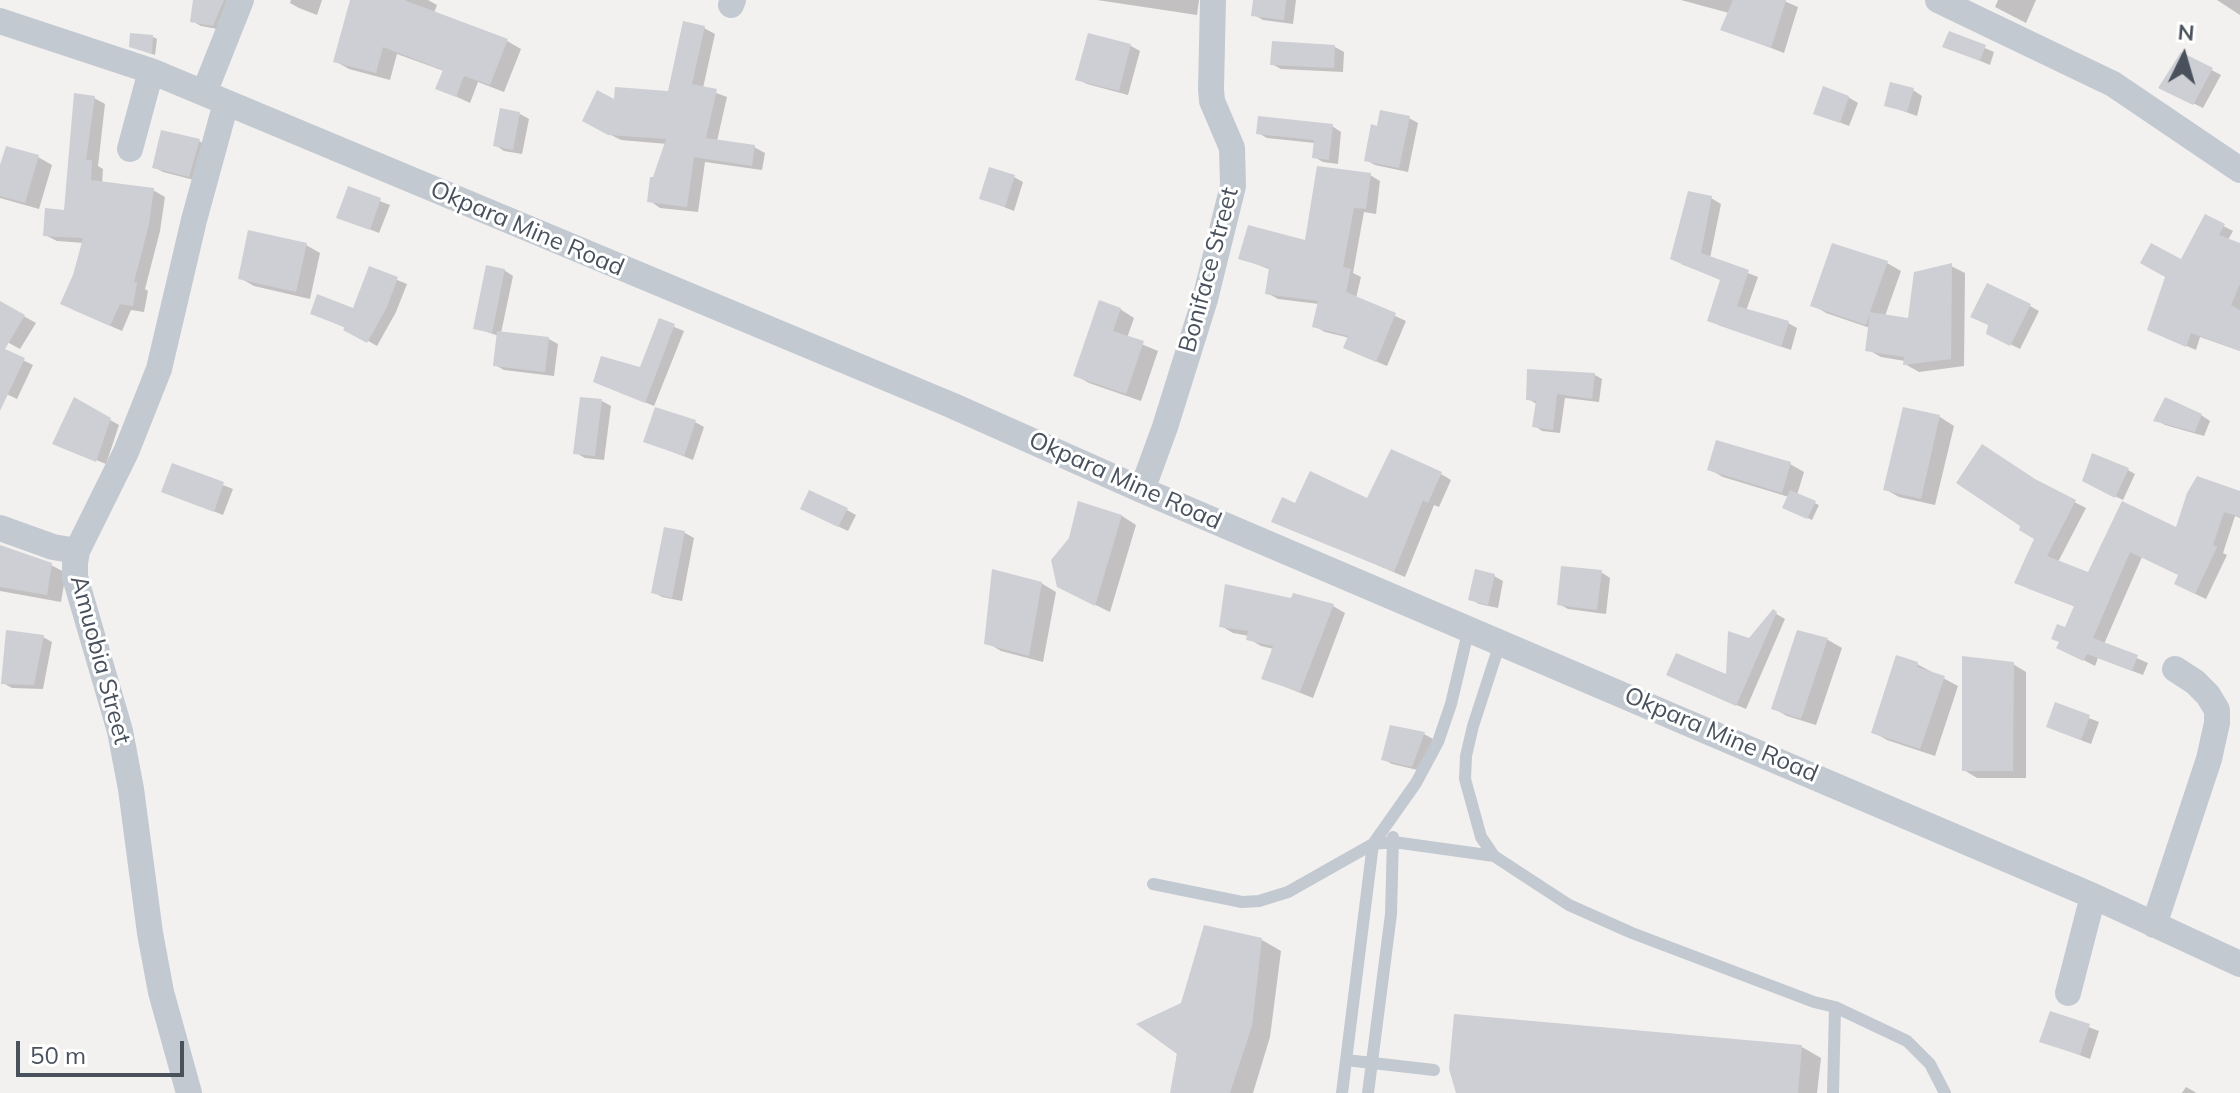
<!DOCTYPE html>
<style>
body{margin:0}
#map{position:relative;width:2240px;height:1093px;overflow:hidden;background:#f3f1f0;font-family:Mulish,sans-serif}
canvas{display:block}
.north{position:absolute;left:2144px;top:16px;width:80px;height:80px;-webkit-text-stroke:6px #fff;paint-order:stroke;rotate:5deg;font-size:22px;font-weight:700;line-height:32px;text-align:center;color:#49515d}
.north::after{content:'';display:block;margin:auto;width:28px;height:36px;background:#49515d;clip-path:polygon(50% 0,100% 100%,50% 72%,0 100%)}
.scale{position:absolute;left:16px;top:1041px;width:168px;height:36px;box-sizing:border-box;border:4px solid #49515d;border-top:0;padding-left:10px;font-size:24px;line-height:28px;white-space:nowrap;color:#49515d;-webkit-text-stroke:6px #fff;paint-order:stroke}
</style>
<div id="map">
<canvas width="2240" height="1093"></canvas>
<div class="north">N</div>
<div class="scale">50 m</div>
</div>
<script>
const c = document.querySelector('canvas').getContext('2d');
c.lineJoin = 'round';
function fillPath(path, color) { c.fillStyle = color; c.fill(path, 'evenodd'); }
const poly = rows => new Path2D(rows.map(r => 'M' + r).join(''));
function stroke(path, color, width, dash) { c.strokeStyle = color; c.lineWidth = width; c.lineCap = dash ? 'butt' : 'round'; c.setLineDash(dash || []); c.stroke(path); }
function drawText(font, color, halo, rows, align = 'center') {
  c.font = font + ' Mulish,sans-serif'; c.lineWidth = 6; c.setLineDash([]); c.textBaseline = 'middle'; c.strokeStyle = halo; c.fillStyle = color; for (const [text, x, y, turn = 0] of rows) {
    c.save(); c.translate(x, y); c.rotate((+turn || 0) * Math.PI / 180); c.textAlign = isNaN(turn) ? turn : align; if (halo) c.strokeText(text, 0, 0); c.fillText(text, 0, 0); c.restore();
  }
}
const shadow = poly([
 [195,0,234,0,223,30,201,26,192,21],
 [291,0,322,0,317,15,299,8,290,3],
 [352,0,428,0,437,5,434,13,507,41,521,49,504,92,478,82,470,103,438,88,444,71,397,54,390,80,349,69,335,61],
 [1097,0,1199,0,1197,15],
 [1255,0,1296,0,1293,24,1263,20,1254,15],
 [1681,0,1782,0,1798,7,1784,53,1722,29,1729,13],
 [1998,0,2036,0,2026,23,1995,7],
 [2217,0,2240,0,2240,15],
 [704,28,715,34,703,88,727,97,717,141,754,147,765,153,762,170,705,162,698,212,660,208,650,201,667,144,621,140,595,127,616,102,669,93],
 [1950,33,1994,52,1990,65,1945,46],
 [1089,35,1131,46,1140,51,1128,95,1087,84,1077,79],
 [153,37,157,39,155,55,135,48],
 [1335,47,1344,52,1343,72,1281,69,1272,64],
 [2181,54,2221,75,2203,108,2170,92],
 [1913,90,1922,96,1917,116,1886,105],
 [1848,97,1858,103,1849,126,1816,113],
 [94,98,105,104,98,166,103,169,102,184,153,190,165,197,160,231,145,289,148,291,144,312,131,310,122,331,74,310,75,276,84,243,57,241,45,235,66,212],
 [520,114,529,119,522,154,504,151,495,145],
 [1409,118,1418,123,1408,172,1375,165,1366,160,1378,128],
 [1332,126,1341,132,1338,164,1323,162,1314,157,1315,143,1267,138,1258,133],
 [199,141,208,146,198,181,163,172,154,167],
 [38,157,52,165,39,209,0,198,0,164],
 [1370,175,1380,181,1376,214,1364,212,1353,273,1361,277,1356,298,1406,321,1387,366,1356,353,1350,338,1325,332,1314,326,1319,304,1278,299,1267,293,1271,270,1241,258,1307,243],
 [1014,177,1023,182,1014,211,981,198],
 [349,189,390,205,379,233,339,217],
 [1711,198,1721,204,1710,258,1758,277,1746,311,1788,323,1797,328,1791,350,1718,325,1722,280,1681,264],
 [2206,217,2233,231,2228,240,2240,245,2240,351,2200,337,2196,350,2159,334,2182,262],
 [306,245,320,253,310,299,254,286,240,278],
 [1887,263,1901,271,1885,316,1910,320,1951,266,1965,273,1964,366,1919,372,1905,364,1905,361,1881,357,1867,349,1870,328,1826,313,1813,305],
 [370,269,407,284,396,312,377,346,346,328,313,314,355,310],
 [504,270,513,276,501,333,549,339,558,344,554,376,504,370,495,365,499,336,475,328],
 [0,303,36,323,20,349,0,338],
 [2030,306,2039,311,2020,349,1998,338],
 [1120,309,1134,318,1127,338,1158,351,1141,401,1089,383,1075,375],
 [660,321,684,331,654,406,605,386,641,370],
 [0,349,33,365,17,399,0,391],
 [1595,375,1602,379,1599,402,1565,398,1560,433,1542,431,1535,426,1537,404,1528,399],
 [75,400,119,425,106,464,62,446],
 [602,401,611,406,604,460,585,458,576,453],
 [1904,409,1940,417,1954,426,1935,505,1899,497,1885,489],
 [2201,415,2210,421,2204,436,2165,425,2156,420],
 [695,422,704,427,693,460,645,441],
 [1790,464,1804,472,1797,495,1819,505,1812,520,1785,507,1789,497,1723,477,1709,469],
 [173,465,233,489,223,515,164,491],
 [2128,470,2135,474,2123,500,2092,485],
 [1441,474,1451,480,1439,507,1434,505,1405,577,1274,521,1296,505,1368,500],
 [2041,485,2086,508,2058,562,2089,574,2123,504,2177,530,2240,493,2240,518,2235,516,2223,553,2227,555,2206,599,2187,590,2180,575,2142,557,2104,644,2148,663,2143,675,2098,658,2095,666,2059,647,2076,607,2027,588,2037,538],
 [1079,504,1122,516,1136,525,1110,612,1073,594],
 [847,510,856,515,848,531,812,514],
 [666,530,685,533,694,538,682,601,662,597,653,592],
 [0,547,51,565,66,573,61,602,0,591],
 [1601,572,1610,578,1606,614,1568,609,1559,604],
 [1494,576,1503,581,1498,608,1479,604,1470,599],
 [1041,583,1056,592,1043,662,1001,651,986,642],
 [1333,606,1345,613,1313,698,1263,678,1274,649,1261,646,1249,639,1249,636,1233,633,1221,626],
 [1773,612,1785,619,1746,709,1678,680,1728,677,1749,640],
 [1798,632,1828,640,1842,648,1816,725,1787,716,1773,708],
 [43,637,52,642,43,689,12,688,3,683],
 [1917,664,1958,686,1935,756,1887,740,1873,732],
 [2013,664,2026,672,2026,778,1977,778,1964,770],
 [2056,705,2099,722,2091,744,2057,731],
 [1424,734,1433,739,1422,771,1392,764,1383,759],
 [1262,940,1281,951,1270,1037,1253,1093,1172,1093,1183,1005],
 [2051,1013,2099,1031,2090,1059,2042,1041],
 [1802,1047,1821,1058,1817,1093,1458,1093],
 [2186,1087,2195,1092,2196,1093,2182,1093]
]);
const building = poly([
 [193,0,224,0,213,26,190,22],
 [350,0,404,0,508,39,490,85,464,76,456,97,435,89,443,70,383,47,376,73,333,62],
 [1253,0,1286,0,1284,20,1251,16],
 [1733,0,1786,0,1771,48,1720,30],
 [683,21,705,26,692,84,717,89,706,138,755,145,752,166,694,157,687,207,647,202,650,177,653,177,666,139,608,135,582,121,597,90,614,99,615,87,668,91],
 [1949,31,1986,45,1980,61,1942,47],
 [130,33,153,35,152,54,129,47],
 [1088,33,1131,44,1119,91,1075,80],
 [1272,41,1335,45,1334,68,1270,65],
 [2181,52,2213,68,2193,105,2158,88],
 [1890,82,1914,88,1907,112,1884,106],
 [1823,86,1849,96,1840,123,1813,114],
 [74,93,95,96,86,160,92,160,91,180,154,188,149,224,134,282,137,282,133,306,120,304,110,326,60,304,73,275,83,238,43,236,45,208,64,210],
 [500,108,520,112,513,150,493,146],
 [1380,110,1410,116,1399,168,1364,161,1371,124,1377,126],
 [1258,116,1333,124,1329,160,1312,158,1314,140,1256,134],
 [161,130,200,139,189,177,152,168],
 [6,146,39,155,25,203,0,196,0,165],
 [1317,166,1371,173,1366,209,1354,208,1343,267,1351,269,1346,292,1396,313,1376,362,1343,348,1348,336,1312,327,1318,301,1265,294,1269,268,1238,259,1248,225,1305,240],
 [989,167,1015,175,1005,207,979,199],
 [348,186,381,198,370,230,336,218],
 [1688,191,1712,196,1701,253,1749,270,1737,306,1789,321,1781,347,1707,321,1720,280,1670,259],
 [2205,214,2225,224,2219,235,2240,243,2240,284,2231,305,2240,310,2240,351,2191,333,2186,347,2147,330,2165,277,2140,263,2151,243,2181,259],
 [248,230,307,243,296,292,238,279],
 [1832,243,1888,261,1870,312,1908,318,1914,272,1952,263,1951,359,1903,365,1904,357,1865,351,1870,313,1866,325,1810,306],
 [486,265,505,269,492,333,473,329],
 [369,266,398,277,387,307,367,343,343,330,345,327,310,314,317,294,353,308],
 [1987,283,2031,304,2010,346,1986,334,1988,325,1970,317],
 [1099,300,1121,308,1113,331,1144,341,1126,394,1073,376],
 [0,301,25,315,5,349,25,358,0,411],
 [659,318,675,324,645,403,593,382,601,356,640,367],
 [497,331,549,337,545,372,493,366],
 [1527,369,1595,373,1592,399,1557,394,1553,430,1532,427,1536,401,1526,400],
 [74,397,111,418,96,462,52,444],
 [580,397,602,399,595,456,573,454],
 [2165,397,2202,414,2195,432,2153,421],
 [655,407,696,420,684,456,643,442],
 [1903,407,1940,415,1921,499,1883,490],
 [1716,440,1791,462,1782,493,1707,470],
 [1982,444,2035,479,2076,500,2047,556,2088,572,2122,501,2176,527,2187,493,2197,476,2240,491,2240,517,2224,512,2213,545,2217,547,2195,594,2174,584,2178,575,2130,552,2093,638,2138,655,2132,671,2087,654,2083,661,2056,648,2059,642,2051,639,2057,624,2065,627,2074,606,2014,583,2034,539,2019,530,2020,526,1956,483],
 [1391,449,1442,472,1428,503,1423,500,1394,572,1271,522,1282,497,1295,503,1310,471,1367,498],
 [2092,453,2129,468,2115,498,2082,481],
 [172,463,224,482,214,512,161,492],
 [809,490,848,508,838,527,800,509],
 [1790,490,1816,501,1807,519,1782,508],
 [1078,501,1122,515,1095,606,1057,587,1051,560,1069,538],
 [664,527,685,531,672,598,651,593],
 [0,545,52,563,47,595,0,587],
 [1561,566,1602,570,1597,610,1557,605],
 [992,569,1042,582,1029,656,984,644],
 [1475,569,1495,574,1488,605,1468,600],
 [1225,584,1291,598,1293,593,1334,604,1300,692,1261,679,1273,646,1246,640,1248,631,1219,627],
 [1773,609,1777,612,1736,706,1666,675,1676,653,1726,674,1728,631,1749,638],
 [6,630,44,635,34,685,1,684],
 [1797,630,1828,638,1801,719,1771,709],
 [1896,655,1918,662,1917,667,1945,676,1920,749,1871,733],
 [1962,656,2014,662,2013,771,1962,771],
 [2055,702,2090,715,2081,740,2046,727],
 [1390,725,1425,732,1412,767,1381,760],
 [1204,925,1262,938,1252,1026,1230,1093,1170,1093,1177,1054,1136,1024,1181,1003],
 [2050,1011,2090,1024,2080,1055,2039,1042],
 [1454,1014,1802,1045,1798,1093,1456,1093,1449,1069]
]);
const service = poly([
 [1494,856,1481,837,1465,779,1466,756,1473,726,1500,643],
 [1153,884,1242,902,1259,901,1288,892,1373,844,1394,842,1494,856,1569,905,1632,933,1814,1002,1835,1007,1907,1041,1930,1064,1945,1093],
 [1346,1060,1434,1070],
 [1342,1093,1373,844,1416,783,1438,742,1451,704,1469,628],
 [1368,1093,1391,914,1393,837],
 [1833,1093,1835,1007]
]);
const minor = poly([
 [1938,0,2113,84,2240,170],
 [731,5,733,0],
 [0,21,151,71,951,405,1142,490,2093,896,2240,964],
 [204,93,241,0],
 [130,149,151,71],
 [1142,490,1165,427,1205,299,1233,186,1232,148,1212,101,1211,89,1213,0],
 [0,528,53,547,77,551],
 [2154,925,2209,759,2217,723,2217,710,2208,695,2195,682,2175,669],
 [2068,993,2093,896],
 [189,1093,161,992,150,933,131,789,120,731,75,577,75,563,77,551,126,452,159,369,194,220,226,103]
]);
const streetNames = [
 ["Okpara Mine Road",527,229,23],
 ["Boniface Street",1209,270,-75],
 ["Okpara Mine Road",1125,481,24],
 ["Amuobia Street",100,660,75],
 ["Okpara Mine Road",1721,735,23]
];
fillPath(shadow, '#0003');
fillPath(building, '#cdcfd4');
stroke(service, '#c2c9d1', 12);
stroke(minor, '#c2c9d1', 26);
drawText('24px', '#49515d', '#fff', streetNames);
</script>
